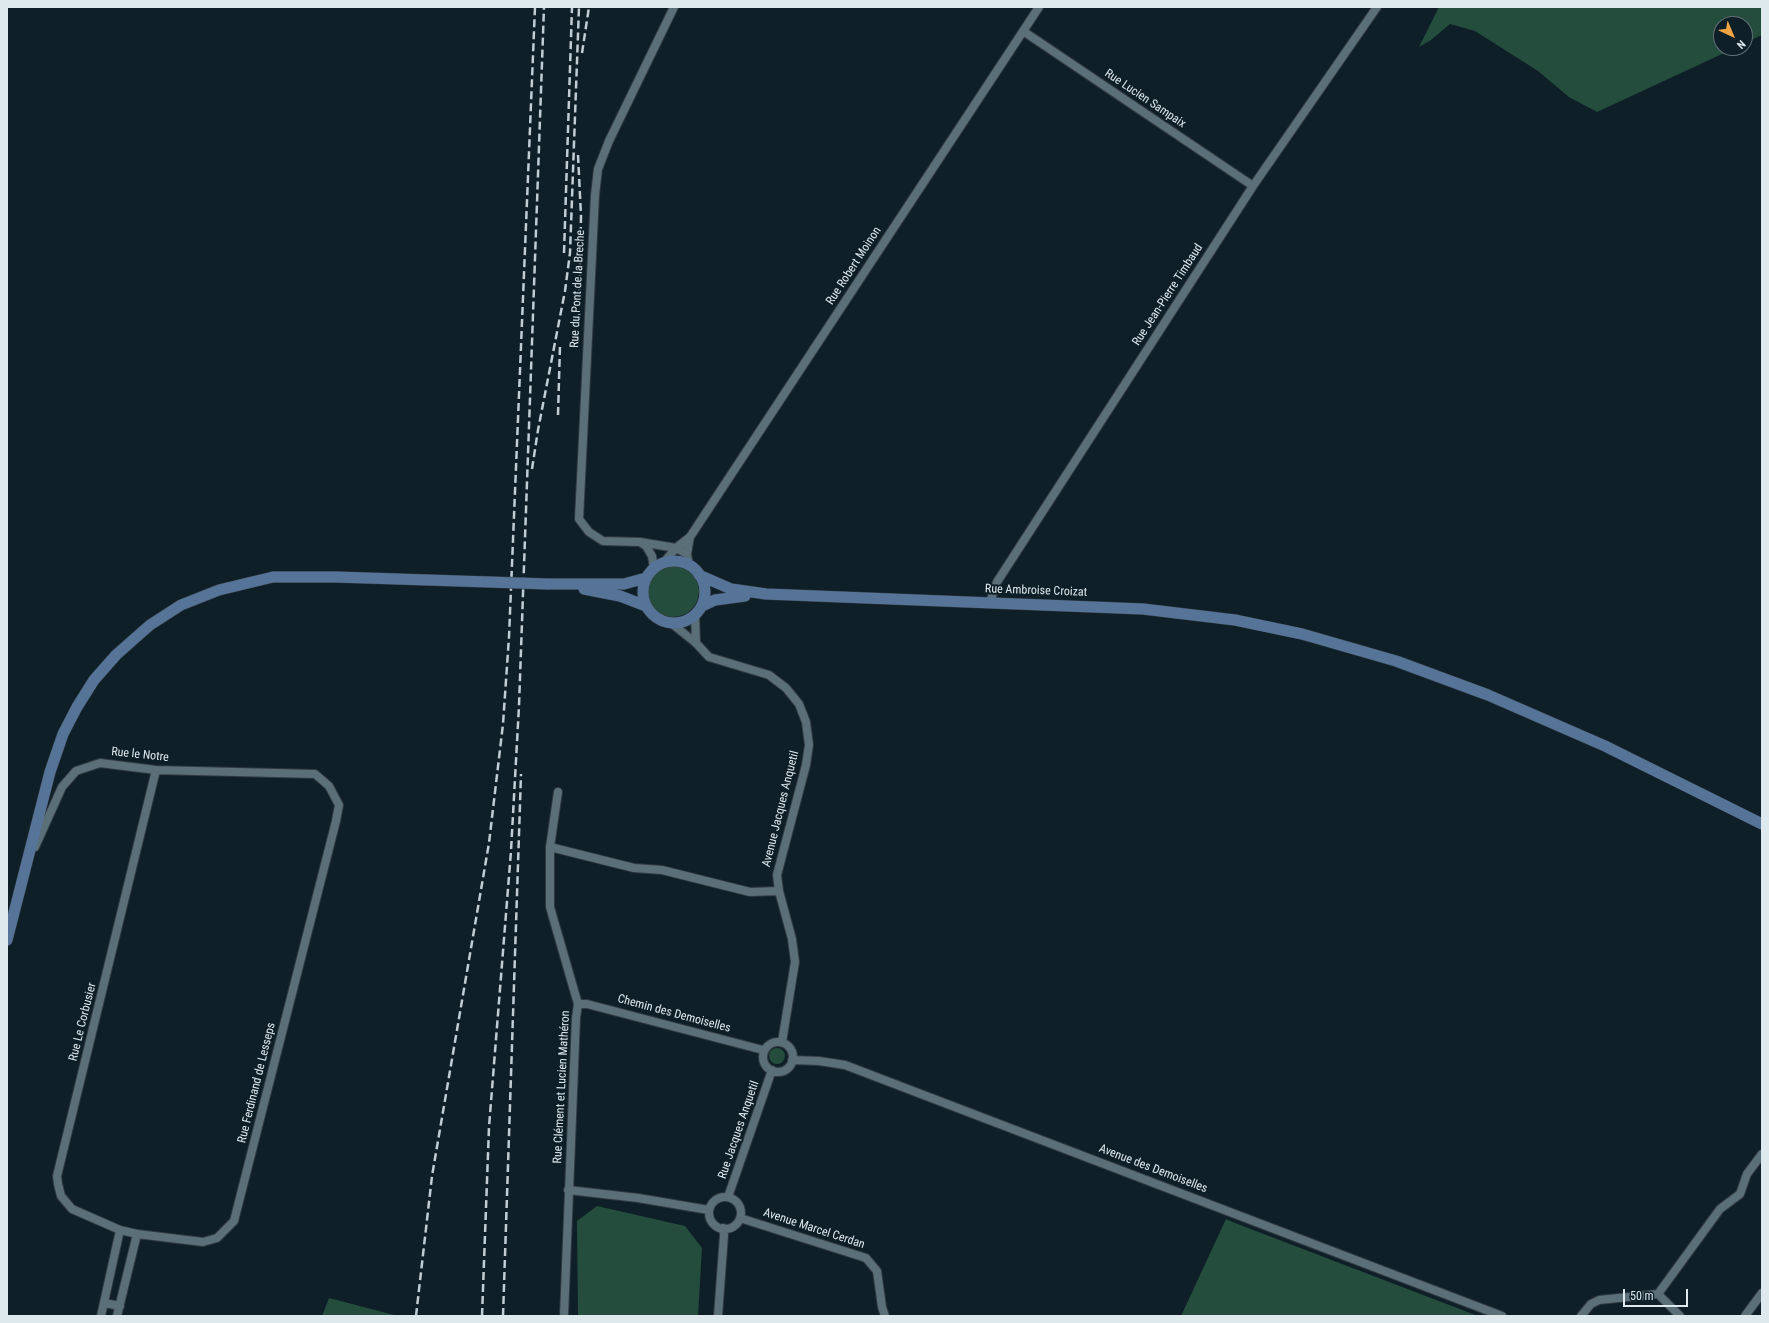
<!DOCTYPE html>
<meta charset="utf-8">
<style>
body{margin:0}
#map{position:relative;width:1769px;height:1323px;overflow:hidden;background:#0e1f27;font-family:"Roboto Condensed",sans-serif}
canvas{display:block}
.frame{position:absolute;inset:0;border:8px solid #dee9ee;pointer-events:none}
.north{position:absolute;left:1713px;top:16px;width:40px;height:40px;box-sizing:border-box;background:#0e1f27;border:1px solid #617077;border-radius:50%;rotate:136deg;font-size:11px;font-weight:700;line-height:16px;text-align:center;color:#dee9ee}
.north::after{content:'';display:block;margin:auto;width:14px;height:18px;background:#f3a442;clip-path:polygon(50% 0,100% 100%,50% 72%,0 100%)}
.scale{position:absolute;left:1623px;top:1289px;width:65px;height:18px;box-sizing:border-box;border:2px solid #dee9ee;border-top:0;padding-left:5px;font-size:12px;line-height:14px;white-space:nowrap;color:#dee9ee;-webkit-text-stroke:3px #0e1f27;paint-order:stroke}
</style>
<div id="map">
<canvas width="1769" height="1323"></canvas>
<div class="frame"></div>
<div class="north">N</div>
<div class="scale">50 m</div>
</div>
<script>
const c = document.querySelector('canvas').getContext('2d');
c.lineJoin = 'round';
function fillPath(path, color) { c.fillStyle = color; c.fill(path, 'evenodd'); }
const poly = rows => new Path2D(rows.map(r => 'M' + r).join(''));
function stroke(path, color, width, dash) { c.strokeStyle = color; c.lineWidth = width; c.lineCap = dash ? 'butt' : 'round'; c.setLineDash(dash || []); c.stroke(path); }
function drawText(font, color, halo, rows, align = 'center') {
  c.font = font + ' "Roboto Condensed",sans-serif'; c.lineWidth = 4; c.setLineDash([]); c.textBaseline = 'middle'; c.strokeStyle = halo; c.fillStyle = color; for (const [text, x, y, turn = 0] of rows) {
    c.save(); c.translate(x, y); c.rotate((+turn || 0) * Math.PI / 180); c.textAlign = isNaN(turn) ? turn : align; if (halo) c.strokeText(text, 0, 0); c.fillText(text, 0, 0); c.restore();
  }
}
const green = poly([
 [1439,7,1762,7,1762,35,1745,43,1745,24,1721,24,1721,48,1735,48,1597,112,1569,97,1538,71,1475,31,1450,24,1431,40,1419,47],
 '647 591a26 26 0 1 1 52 0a26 26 0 1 1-52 0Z',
 '769 1056a8 8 0 1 1 16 0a8 8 0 1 1-16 0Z',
 [597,1206,685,1226,702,1248,698,1316,578,1316,577,1221],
 [1226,1219,1235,1223,1478,1316,1181,1316],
 [329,1298,398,1316,322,1316]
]);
const street = poly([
 [674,7,609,141,598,169,595,195,579,519,589,532,603,541,640,542,676,548,687,554],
 [1023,31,1253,186],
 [640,542,646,546,652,556,654,568],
 [664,562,676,548,690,537,1039,7],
 [689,565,687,554,690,537],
 [990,602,997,582,1253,186,1377,7],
 [695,614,696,643],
 [671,623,696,643,709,657,769,675,786,688,799,704,806,722,809,745,806,765,777,875,779,891,792,939,795,962,782,1042],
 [558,792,550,847,550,907,578,1004,576,1018,564,1316],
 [35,847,62,787,76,771,100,763,156,770,315,774,329,786,339,805,336,821,234,1221,217,1238,203,1242,137,1234,120,1230,72,1209,61,1196,58,1184,57,1176,156,770],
 [550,847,634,868,662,870,750,892,779,891],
 [578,1004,587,1004,763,1050],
 '763 1057a15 15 0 1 1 30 0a15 15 0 1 1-30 0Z',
 [792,1060,819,1061,845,1065,1502,1316],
 [568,1190,638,1198,709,1210],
 [728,1197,772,1070],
 '709 1213a16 16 0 1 1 32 0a16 16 0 1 1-32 0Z',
 [740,1218,866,1258,877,1271,882,1307,885,1316],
 [1658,1294,1720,1209,1740,1194,1747,1174,1762,1154],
 [1658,1294,1680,1316],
 [104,1303,120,1306],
 [101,1316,120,1230],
 [117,1316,137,1234],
 [718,1316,724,1235,723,1228],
 [1581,1316,1591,1304,1599,1300,1658,1294],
 [1745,1316,1762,1293]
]);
const secondary = poly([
 '643 592a31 31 0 1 1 62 0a31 31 0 1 1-62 0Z',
 [699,575,731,589,766,594,1143,609,1235,620,1302,634,1396,661,1488,695,1605,746,1762,824],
 [547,584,624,584,646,578],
 [584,589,620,596,646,606],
 [702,606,715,600,745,596],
 [7,940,50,772,63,734,77,707,94,680,116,655,150,625,181,605,219,590,273,577,336,577,489,582]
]);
const rail = poly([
 [582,53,589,7],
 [578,155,581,216,579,322],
 [564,253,572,7],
 [558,415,560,345],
 [532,469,538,430,565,291,570,253,579,7],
 [416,1316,432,1176,489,843,503,724,509,637,535,7],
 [482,1316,489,1127,511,851,519,706,544,7],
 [503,1316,521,774]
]);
const secondaryBridge = poly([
 [489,582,547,584]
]);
const streetNames = [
 ["Rue Lucien Sampaix",1145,99,34],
 ["Rue Robert Moinon",854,266,-57],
 ["Rue du Pont de la Breche",578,289,-87],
 ["Rue Jean-Pierre Timbaud",1168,295,-57],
 ["Rue Ambroise Croizat",1036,591,2],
 ["Rue le Notre",140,755,6],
 ["Avenue Jacques Anquetil",781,809,-76],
 ["Chemin des Demoiselles",674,1014,15],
 ["Rue Le Corbusier",83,1022,-76],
 ["Rue Ferdinand de Lesseps",257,1083,-76],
 ["Rue Clément et Lucien Mathéron",562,1087,-87],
 ["Rue Jacques Anquetil",739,1130,-71],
 ["Avenue des Demoiselles",1153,1169,21],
 ["Avenue Marcel Cerdan",814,1229,18]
];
fillPath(green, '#254d3d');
stroke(street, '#313a41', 10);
stroke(secondary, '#313a41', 12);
stroke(street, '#5b6f78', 8);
stroke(secondary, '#567498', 11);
stroke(rail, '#c1cdd3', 2.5, [8, 4]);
stroke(secondaryBridge, '#313a41', 12, []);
stroke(secondaryBridge, '#567498', 11);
drawText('12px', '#dee9ee', '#0e1f27', streetNames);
</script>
